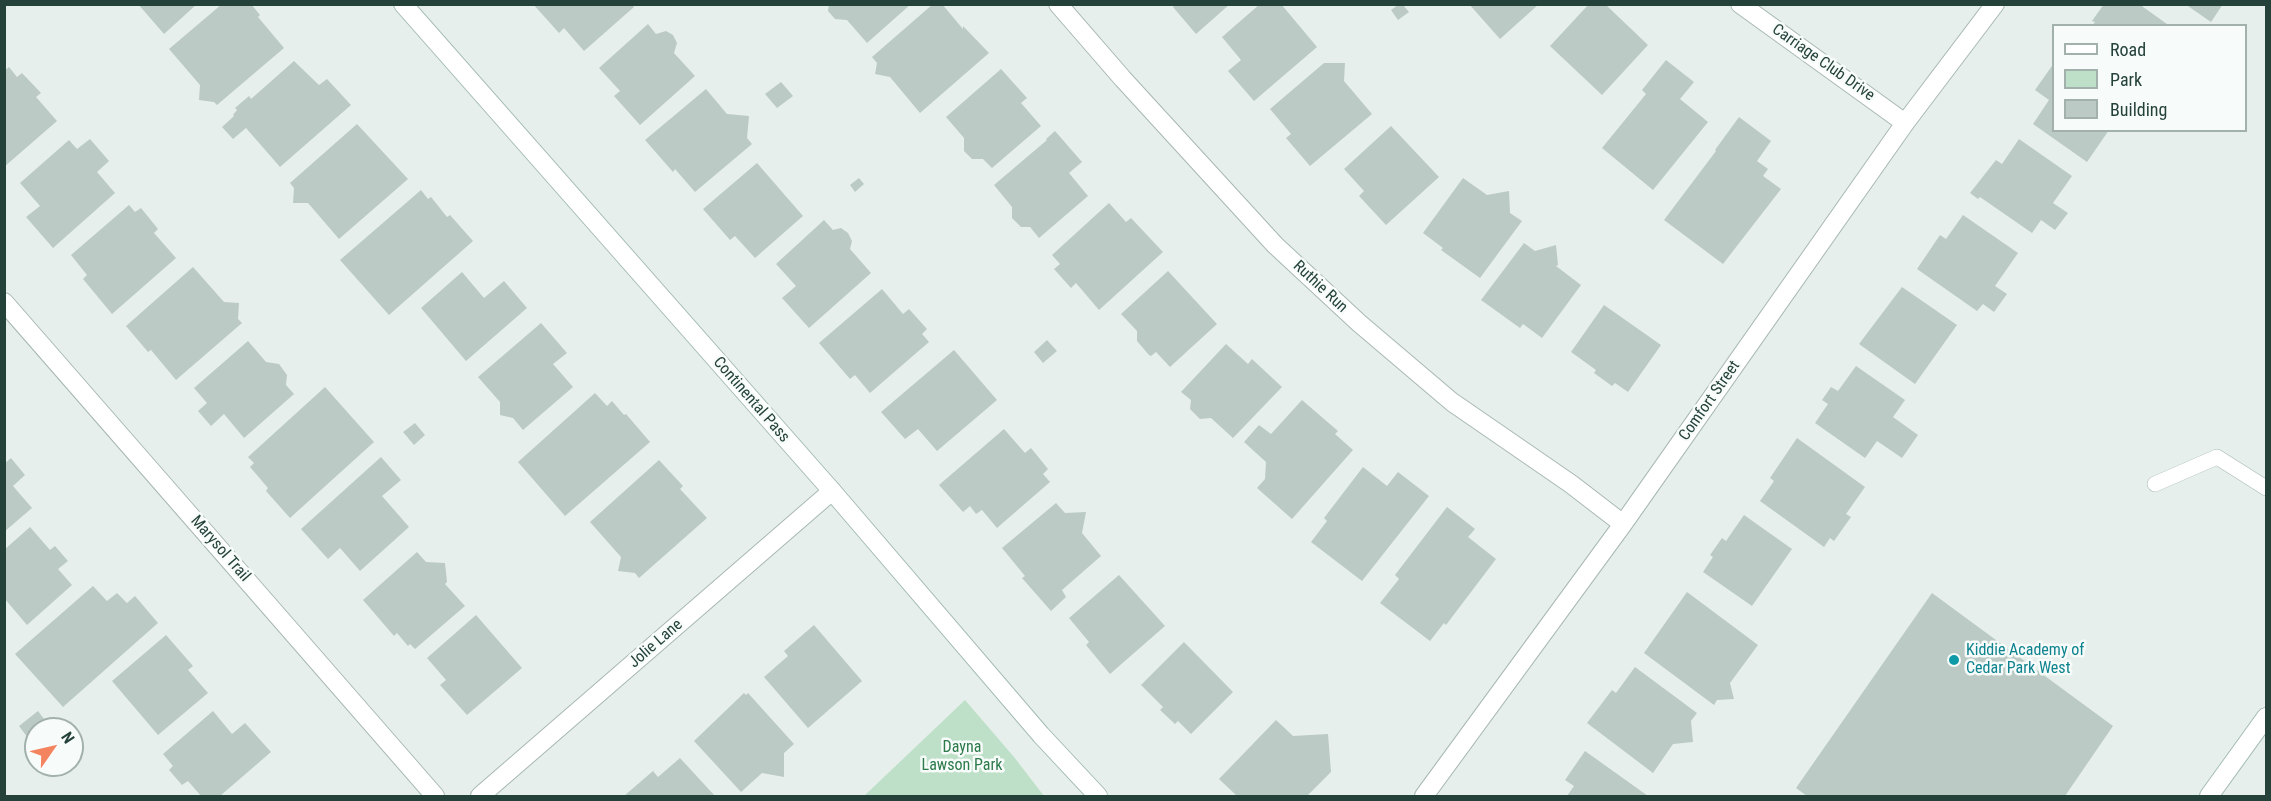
<!DOCTYPE html>
<style>
body{margin:0}
#map{position:relative;width:2271px;height:801px;overflow:hidden;background:#e6efeb;font-family:"Roboto Condensed",sans-serif}
canvas{display:block}
.frame{position:absolute;inset:0;border:6px solid #24423a;pointer-events:none}
.legend{position:absolute;left:2052px;top:24px;width:195px;height:108px;box-sizing:border-box;background:#f7fbf9;border:2px solid #a3b1ad;margin:0;padding:8px 10px;list-style:none;font-size:18px;color:#24423a}
.legend li{display:flex;align-items:center;gap:12px;height:30px}
.legend b{width:30px;border:2px solid #a3b1ad}
.north{position:absolute;left:24px;top:717px;width:60px;height:60px;box-sizing:border-box;background:#f7fbf9;border:2px solid #a3b1ad;border-radius:50%;rotate:56deg;font-size:16px;font-weight:700;line-height:24px;text-align:center;color:#24423a}
.north::after{content:'';display:block;margin:auto;width:21px;height:27px;background:#f4845f;clip-path:polygon(50% 0,100% 100%,50% 72%,0 100%)}
</style>
<div id="map">
<canvas width="2271" height="801"></canvas>
<div class="frame"></div>
<ul class="legend">
<li><b style="height:8px;background:#fff"></b>Road</li>
<li><b style="height:16px;background:#bfe0c8"></b>Park</li>
<li><b style="height:16px;background:#bbcac4"></b>Building</li>
</ul>
<div class="north">N</div>
</div>
<script>
const c = document.querySelector('canvas').getContext('2d');
c.lineJoin = 'round';
function fillPath(path, color) { c.fillStyle = color; c.fill(path, 'evenodd'); }
const poly = rows => new Path2D(rows.map(r => 'M' + r).join(''));
function stroke(path, color, width, dash) { c.strokeStyle = color; c.lineWidth = width; c.lineCap = dash ? 'butt' : 'round'; c.setLineDash(dash || []); c.stroke(path); }
function drawText(font, color, halo, rows, align = 'center') {
  c.font = font + ' "Roboto Condensed",sans-serif'; c.lineWidth = 5; c.setLineDash([]); c.textBaseline = 'middle'; c.strokeStyle = halo; c.fillStyle = color; for (const [text, x, y, turn = 0] of rows) {
    c.save(); c.translate(x, y); c.rotate((+turn || 0) * Math.PI / 180); c.textAlign = isNaN(turn) ? turn : align; if (halo) c.strokeText(text, 0, 0); c.fillText(text, 0, 0); c.restore();
  }
}
const green = poly([
 [965,700,1014,757,1044,796,864,796]
]);
const building = poly([
 [138,4,197,4,164,34],
 [222,4,251,4,260,15,258,17,284,48,217,105,214,102,199,100,200,85,169,49],
 [533,4,632,4,634,7,584,51,564,28,559,33],
 [829,4,911,4,867,43,847,20,835,19,828,11],
 [933,4,942,4,963,29,963,26,989,53,920,113,890,77,875,74,877,63,872,57],
 [1176,4,1230,4,1196,34,1173,7],
 [1260,4,1281,4,1317,47,1254,101,1228,71,1241,60,1222,37],
 [1469,4,1539,4,1500,39],
 [1589,4,1605,4,1648,45,1602,95,1550,46],
 [2104,4,2139,4,2167,24,2092,26,2095,22,2092,21],
 [2185,4,2223,4,2211,22],
 [1398,5,1403,5,1409,12,1398,20,1391,10],
 [648,24,656,34,666,31,673,35,677,43,674,53,695,76,640,125,614,96,620,91,599,68],
 [1666,60,1694,82,1680,99,1708,122,1653,190,1602,148,1646,94,1642,90],
 [294,61,319,85,327,79,351,105,280,167,246,128,233,139,222,127,234,116,233,115,237,110,235,108,249,96,251,99],
 [1324,63,1345,63,1344,81,1372,114,1310,166,1286,138,1291,134,1270,109],
 [2054,63,2054,130,2109,130,2087,162,2033,124,2049,100,2035,90],
 [9,67,17,77,22,73,41,93,36,97,57,121,4,167,4,71],
 [1001,69,1027,98,1021,103,1041,126,992,168,983,159,972,159,964,151,964,138,946,117],
 [781,82,793,96,777,108,765,94],
 [706,89,727,114,749,116,747,138,752,144,695,192,675,169,673,172,645,140],
 [1739,117,1771,141,1757,161,1768,169,1763,176,1781,189,1723,264,1664,220,1716,151,1715,150],
 [357,124,408,179,339,239,308,203,293,203,294,188,290,183],
 [1391,126,1439,177,1386,225,1359,196,1364,191,1344,169],
 [1055,131,1082,162,1069,173,1088,196,1039,238,1030,227,1021,227,1012,218,1012,207,994,185,1047,140,1046,139],
 [90,139,109,161,97,172,115,193,53,248,26,217,40,206,20,183,69,140,77,149],
 [2019,139,2072,176,2053,203,2068,213,2055,230,2041,220,2032,233,1980,197,1978,199,1970,193,1996,160,2002,164],
 [757,163,803,216,755,258,735,236,730,240,703,209],
 [859,178,864,184,855,192,850,185],
 [1463,178,1487,195,1509,191,1510,213,1522,221,1480,278,1441,250,1443,248,1423,233],
 [421,190,428,199,431,197,447,217,450,215,473,241,389,315,340,260],
 [1109,203,1126,222,1131,218,1163,252,1099,310,1076,283,1071,288,1054,269,1060,264,1052,255],
 [129,205,135,212,141,208,158,229,154,233,176,258,112,314,83,279,87,275,71,255],
 [1963,215,2018,253,1995,286,2007,294,1994,312,1983,304,1977,311,1917,269,1940,235,1946,239],
 [824,220,833,230,841,228,848,233,852,241,850,249,871,273,809,328,782,298,796,286,776,264],
 [1524,243,1535,251,1556,245,1558,265,1556,266,1581,285,1542,338,1523,324,1520,328,1481,300],
 [193,267,224,302,239,303,238,319,242,323,176,380,151,350,148,352,126,326],
 [1168,271,1217,324,1170,367,1156,352,1151,356,1149,355,1137,341,1137,331,1121,314],
 [462,272,484,298,504,281,527,308,466,361,421,308],
 [1902,287,1957,325,1915,384,1859,344],
 [882,289,903,314,909,309,927,329,922,334,929,342,870,393,855,375,850,379,819,343],
 [1604,305,1661,345,1628,392,1615,383,1612,386,1594,373,1596,370,1571,352],
 [541,323,567,353,553,364,573,387,523,430,513,418,500,415,500,402,478,377],
 [1047,340,1057,351,1043,363,1034,352],
 [248,341,266,362,279,364,287,375,286,385,294,394,244,438,224,414,211,426,198,411,207,403,194,388],
 [1226,344,1248,364,1252,359,1282,387,1233,438,1211,418,1200,419,1190,409,1191,400,1181,392],
 [954,350,997,400,937,451,918,429,905,439,881,412],
 [1856,366,1905,400,1893,417,1918,435,1902,458,1877,441,1865,458,1815,423,1828,404,1822,400,1831,387,1838,391],
 [325,387,374,442,290,518,266,491,268,488,250,467,254,463,248,457],
 [595,393,607,406,612,401,624,415,626,414,650,442,565,516,518,462],
 [1302,400,1338,431,1335,434,1353,450,1292,519,1257,488,1265,479,1266,462,1244,442,1259,425,1271,434],
 [415,423,425,435,414,445,403,432],
 [1004,429,1025,453,1031,448,1048,469,1043,474,1050,482,997,528,982,510,976,514,970,506,963,512,939,485],
 [1797,438,1865,487,1846,514,1851,517,1834,541,1830,538,1824,547,1760,501,1774,481,1770,478],
 [381,457,401,480,382,496,409,527,360,571,340,548,328,559,301,529],
 [11,458,25,475,13,486,32,508,4,532,4,464],
 [659,460,683,486,680,489,707,518,639,578,635,573,618,571,621,557,590,522],
 [1363,467,1387,486,1398,472,1429,496,1362,581,1311,542,1327,521,1324,518],
 [1056,503,1065,513,1086,512,1082,533,1101,556,1062,590,1066,597,1051,611,1022,578,1025,576,1002,548],
 [1447,507,1475,529,1468,537,1496,559,1446,625,1444,623,1430,641,1380,603,1399,579,1395,575],
 [1744,515,1792,549,1752,606,1703,572,1713,557,1710,555,1722,538,1726,541],
 [30,527,50,550,55,546,68,561,58,569,72,585,27,625,4,598,4,550],
 [417,552,426,562,445,563,447,582,445,584,465,606,415,649,410,644,408,646,397,633,394,636,363,600],
 [1119,575,1165,626,1110,674,1086,645,1089,642,1069,618],
 [93,586,107,601,117,593,127,603,135,596,158,623,63,707,15,654],
 [1687,592,1758,645,1730,683,1734,699,1717,700,1714,705,1644,653],
 [1932,593,2113,726,2065,796,1807,796,1796,788],
 [476,615,522,668,467,715,440,685,446,680,427,658],
 [814,625,862,681,808,728,764,677,788,656,784,651],
 [166,635,193,666,188,670,208,693,158,735,112,681],
 [1184,642,1233,692,1191,734,1178,721,1175,724,1160,710,1163,707,1141,685],
 [1635,667,1697,713,1691,721,1693,742,1673,744,1653,773,1587,723,1612,690,1616,693],
 [744,693,746,695,748,693,794,744,784,753,784,777,762,773,741,792,694,741],
 [38,711,47,723,40,729,36,729,36,732,28,738,19,726],
 [213,711,232,734,245,723,271,752,220,796,201,796,188,781,182,785,169,770,173,766,163,754],
 [1276,720,1293,736,1328,734,1331,772,1307,796,1237,796,1219,779],
 [1585,751,1648,796,1567,796,1574,786,1565,780],
 [680,758,715,796,624,796,653,771,658,777]
]);
const lane = poly([
 [2155,484,2217,457,2266,488]
]);
const street = poly([
 [1058,4,1123,79,1275,245,1359,323,1452,402,1571,484,1623,524],
 [1740,4,1905,123],
 [4,302,435,796],
 [480,796,832,491],
 [1424,796,1623,524,1905,123,1995,4]
]);
const secondary = poly([
 [403,4,832,491,1041,735,1098,796],
 [2209,796,2266,717]
]);
const markers = [
 [1954,660,6,"#0f9aa8"]
];
const streetNames = [
 ["Carriage Club Drive",1823,63,35],
 ["Ruthie Run",1320,287,43],
 ["Continental Pass",751,400,49],
 ["Comfort Street",1710,401,-55],
 ["Marysol Trail",220,549,49],
 ["Jolie Lane",656,644,-41]
];
const cultureNames = [
 ["Kiddie Academy of",1966,651],
 ["Cedar Park West",1966,669]
];
const parkNames = [
 ["Dayna",962,748],
 ["Lawson Park",962,766]
];
fillPath(green, '#bfe0c8');
fillPath(building, '#bbcac4');
stroke(lane, '#a8b8b2', 16);
stroke(street, '#a8b8b2', 20);
stroke(secondary, '#a4bbb3', 20);
stroke(lane, '#fff', 15);
stroke(street, '#fff', 18);
stroke(secondary, '#fff', 18);
for (const [x, y, r, color] of markers) { const dot = new Path2D(); dot.arc(x, y, r, 0, 2 * Math.PI); c.fillStyle = color; c.fill(dot); stroke(dot, '#f7fbf9', 2); }
drawText('16px', '#24423a', '#f7fbf9', streetNames);
drawText('16px', '#0d838f', '#f7fbf9', cultureNames, 'left');
drawText('16px', '#2d7a4b', '#f7fbf9', parkNames);
</script>
